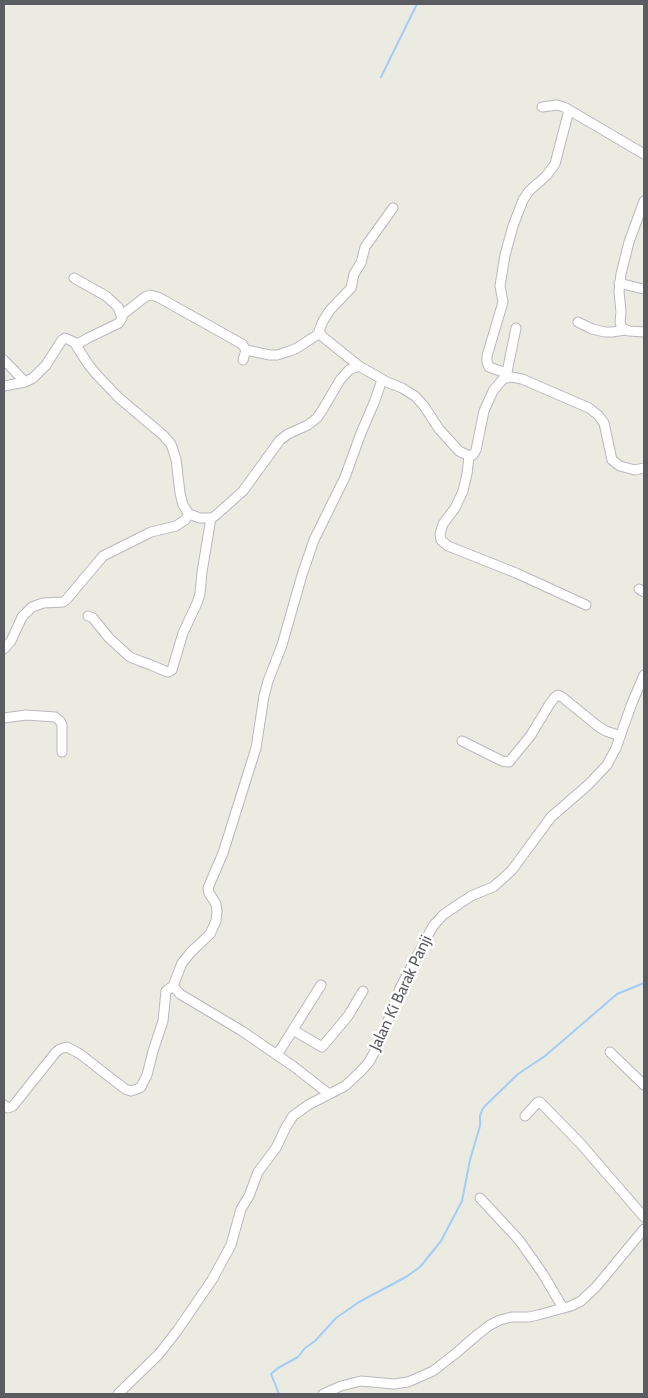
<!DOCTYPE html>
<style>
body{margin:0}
#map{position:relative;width:648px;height:1398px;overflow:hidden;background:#ecebe1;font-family:Cabin,sans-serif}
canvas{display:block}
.frame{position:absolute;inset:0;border:5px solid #5a5c61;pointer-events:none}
</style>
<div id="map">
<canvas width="648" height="1398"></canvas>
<div class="frame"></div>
</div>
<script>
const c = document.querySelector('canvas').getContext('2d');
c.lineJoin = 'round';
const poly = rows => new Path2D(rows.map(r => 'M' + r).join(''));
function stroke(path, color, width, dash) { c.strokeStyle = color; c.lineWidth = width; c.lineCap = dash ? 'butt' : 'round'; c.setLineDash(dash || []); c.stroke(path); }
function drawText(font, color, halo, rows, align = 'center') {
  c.font = font + ' Cabin,sans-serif'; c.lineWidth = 5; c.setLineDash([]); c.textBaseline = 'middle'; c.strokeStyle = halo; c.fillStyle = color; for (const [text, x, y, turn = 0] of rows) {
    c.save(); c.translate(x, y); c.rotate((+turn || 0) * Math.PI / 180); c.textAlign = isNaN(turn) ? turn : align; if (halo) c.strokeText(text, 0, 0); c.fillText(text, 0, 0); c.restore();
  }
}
const stream = poly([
 [381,77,417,4],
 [279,1394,271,1374,278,1368,298,1357,305,1348,315,1341,336,1318,359,1302,406,1277,420,1267,441,1241,462,1201,470,1160,480,1126,480,1116,482,1110,485,1106,518,1074,545,1056,617,994,644,983]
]);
const minor = poly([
 [542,107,557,105,564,107,644,154],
 [644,201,629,242,621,274,619,291,621,312,620,322,622,328,629,331,644,332],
 [74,278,106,296,118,307,122,318,119,323,88,338,76,345],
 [619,283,643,289],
 [122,315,145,297,150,295,158,297,242,344,246,350,243,360],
 [578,322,592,329,605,332,612,332,625,330],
 [246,350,270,355,277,355,290,351,297,348,320,333],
 [4,360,25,382],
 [359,366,323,337,319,331,323,321,330,310,351,288,354,274,361,263,365,247,393,208],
 [506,373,489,367,487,362,487,356,503,302,500,286,505,255,513,226,523,200,529,191,546,176,555,164,569,110],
 [506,377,516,328],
 [4,386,25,382,33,378,46,365,62,340,65,338,74,342,88,364,97,375,119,398,163,435,171,444,176,459,180,493,183,505,189,514,200,518,211,518,215,516,243,491,280,440,288,434,308,425,317,418,323,409,340,380,349,370,359,366,387,382,402,388,415,396,424,406,439,429,459,451,469,456,473,455,476,450,484,411,493,391,503,379,511,377,522,379,589,408,598,415,604,423,612,460,620,466,635,470,644,468],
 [469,456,467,474,463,491,455,508,443,524,440,534,441,540,448,546,516,573,586,605],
 [639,589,644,592],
 [88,616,93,618,109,638,130,657,140,661,151,665,165,671,168,672,172,670,183,633,197,603,200,594,202,572,211,518],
 [4,649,11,641,22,617,32,607,43,603,63,602,66,600,103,556,151,532,176,526,185,520,189,514],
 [4,718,26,715,55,717,60,721,62,725,62,752],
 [462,741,502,761,509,762,531,735,549,705,555,697,558,695,562,697,599,727,606,731,620,736],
 [293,1030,322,1047,348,1016,363,991],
 [610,1052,644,1085],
 [277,1055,321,985],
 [329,1094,293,1066,242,1031,180,994,173,986,182,963,191,952,210,934,216,921,217,911,216,904,209,893,208,888,223,853,256,748,264,696,268,681,282,645,302,575,314,540,345,477,361,433,374,403,382,380],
 [4,1105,8,1108,13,1106,56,1052,60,1049,67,1047,80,1054,125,1089,131,1091,137,1089,141,1087,147,1075,153,1051,163,1021,166,991,173,986],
 [525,1116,538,1102,540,1102,580,1143,644,1217],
 [480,1198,519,1240,543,1274,563,1308],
 [118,1394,159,1354,177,1331,212,1280,231,1245,241,1209,249,1196,258,1172,276,1148,286,1127,293,1116,308,1105,345,1086,361,1071,369,1062,381,1040,400,988,433,926,443,915,459,904,471,896,493,887,500,881,512,870,551,817,588,785,607,765,616,748,632,703,644,675],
 [323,1394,341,1386,361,1381,394,1384,408,1382,433,1371,455,1354,477,1335,490,1325,500,1320,512,1317,529,1317,538,1315,571,1306,581,1301,596,1287,644,1229]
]);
const streetNames = [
 ["Jalan Ki Barak Panji",401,993,-65]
];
stroke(stream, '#a3ccfa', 2);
stroke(minor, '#b7b8bd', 11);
stroke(minor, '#fff', 9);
drawText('16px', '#5a5c61', '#fff', streetNames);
</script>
